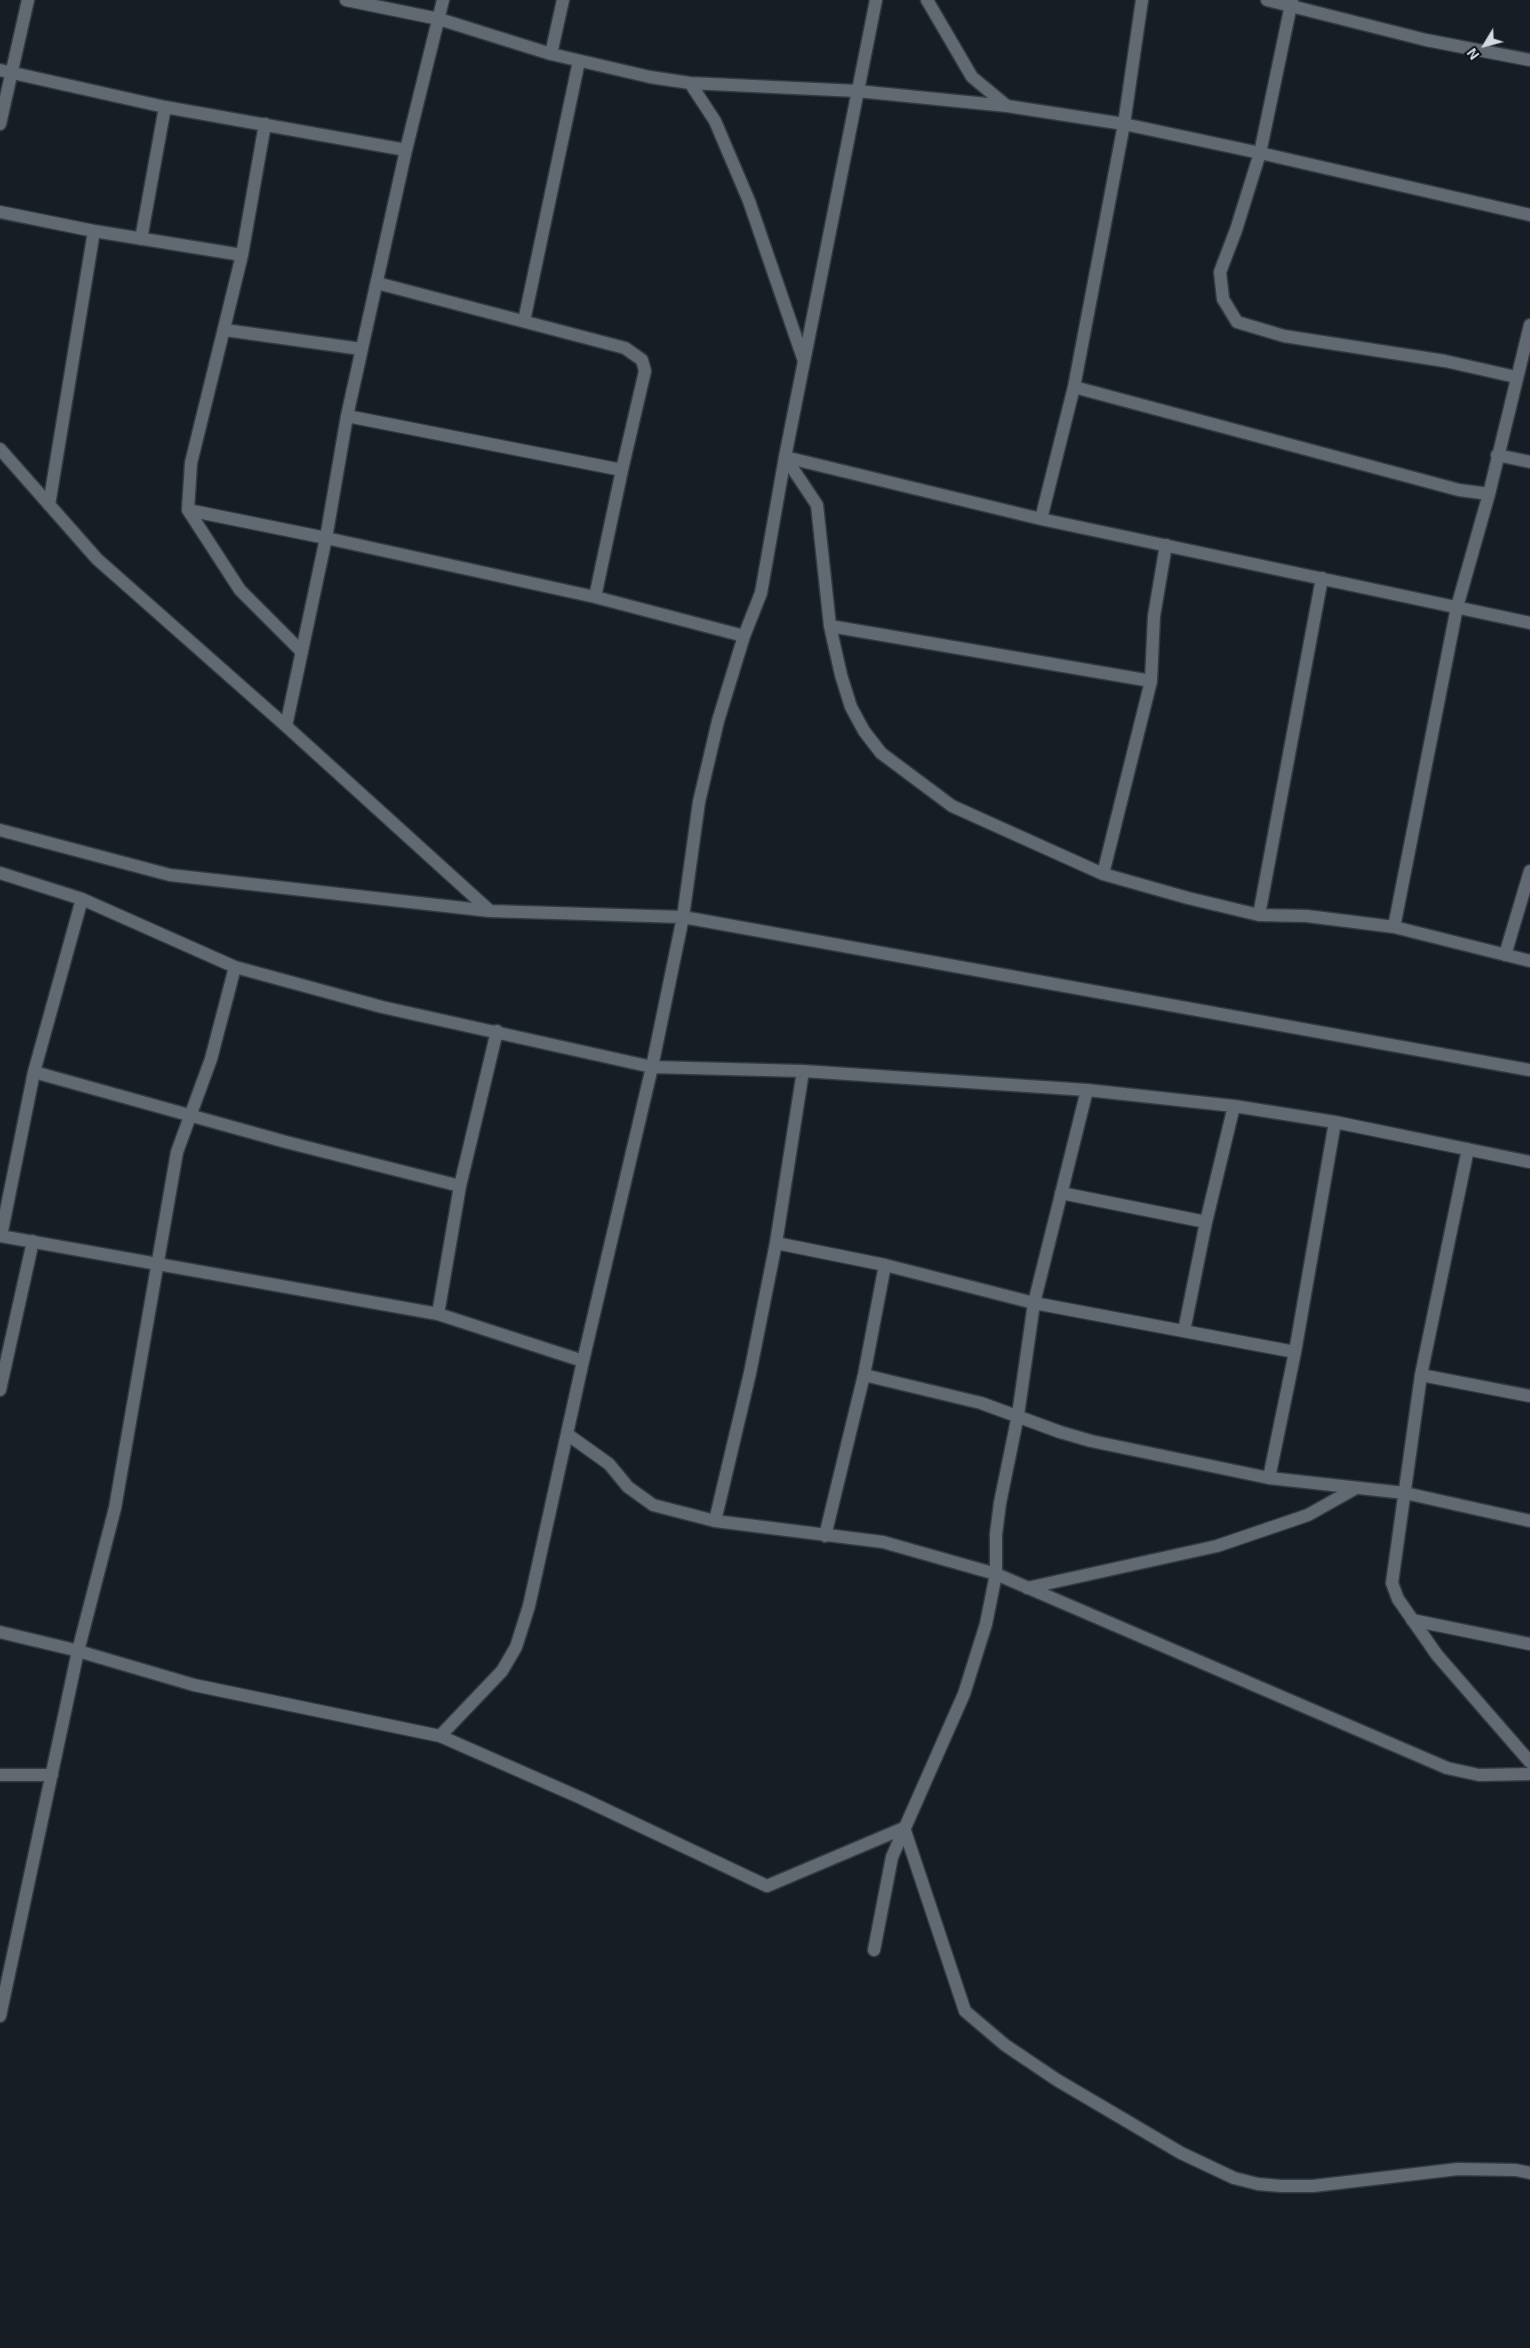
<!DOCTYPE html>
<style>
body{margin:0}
#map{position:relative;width:1530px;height:2348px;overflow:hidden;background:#161d24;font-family:"Exo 2",sans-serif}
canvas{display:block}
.north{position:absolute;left:1460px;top:20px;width:50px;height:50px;-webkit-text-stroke:4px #0d131b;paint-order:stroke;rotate:233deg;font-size:14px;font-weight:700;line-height:20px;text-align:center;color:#d6dae0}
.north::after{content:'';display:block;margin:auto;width:18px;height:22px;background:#d6dae0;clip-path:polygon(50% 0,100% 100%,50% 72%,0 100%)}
</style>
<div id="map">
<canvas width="1530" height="2348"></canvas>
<div class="north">N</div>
</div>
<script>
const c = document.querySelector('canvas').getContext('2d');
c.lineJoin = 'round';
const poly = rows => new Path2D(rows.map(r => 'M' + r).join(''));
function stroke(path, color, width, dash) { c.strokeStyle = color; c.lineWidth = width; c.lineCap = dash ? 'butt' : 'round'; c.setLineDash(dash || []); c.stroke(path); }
const minor = poly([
 [346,0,439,19,551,54,650,77,690,83,857,91,1007,106],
 [443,0,406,150,347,416,326,538,595,597,744,636],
 [876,0,785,457,817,505,830,626,841,675,851,707,864,731,881,753,952,806,1103,874,1188,898,1259,915,1307,916,1394,927,1530,961],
 [927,0,972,77,1007,106,1124,124,1260,153,1530,215],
 [1267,0,1426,40,1530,60],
 [1292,0,1260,153,1236,230,1220,272,1223,299,1237,322,1284,336,1445,361,1516,377],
 [551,54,563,0],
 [0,70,165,107,406,150],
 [690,83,715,121,749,201,804,361],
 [0,124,28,0],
 [265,124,242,255,191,463,188,510,240,590,302,652],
 [0,212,94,231,242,255],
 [141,239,165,107],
 [377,283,625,348,642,360,645,371,622,470,595,597],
 [524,321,579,61],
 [225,330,361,349],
 [1074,387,1459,490,1489,494],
 [347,416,622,470],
 [0,449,97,559,286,726,490,911],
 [1497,455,1530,462],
 [49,505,94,231],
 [188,510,326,538,286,726],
 [1041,519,1074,387,1124,124,1142,0],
 [830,626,1151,681],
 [0,830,170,875,490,911,683,917,1530,1070],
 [0,873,82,899,235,967,382,1007,652,1067,803,1071,1087,1090,1234,1106,1335,1122,1530,1162],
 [1103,874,1151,681,1154,616,1166,545],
 [1259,915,1322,578],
 [1394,927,1457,607,1489,494,1530,325],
 [1505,955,1530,871],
 [34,1072,286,1142,460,1186],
 [1468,1149,1421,1375,1392,1583,1398,1599,1437,1655,1530,1762],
 [1061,1193,1206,1222],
 [0,1236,438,1314,583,1361],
 [1,1236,34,1072,82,899],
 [776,1243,885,1265,1034,1303,1295,1352],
 [438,1314,460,1186,497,1031],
 [1184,1331,1206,1222,1234,1106],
 [864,1375,981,1403,1060,1432,1091,1441,1269,1478,1405,1493,1530,1521],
 [1421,1375,1530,1396],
 [0,1390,33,1241],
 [567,1434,609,1464,628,1487,653,1505,715,1521,883,1542,996,1574,1447,1768,1479,1775,1530,1774],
 [1269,1478,1295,1352,1335,1122],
 [715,1521,750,1373,776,1243,803,1071],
 [825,1536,864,1375,885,1265],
 [1027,1588,1217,1546,1308,1515,1356,1488],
 [1412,1620,1530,1644],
 [0,1632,79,1651],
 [78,1651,194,1685,440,1736,581,1798,767,1886,904,1828,965,2011,1005,2045,1057,2080,1181,2153,1234,2178,1258,2184,1281,2186,1313,2186,1458,2169,1516,2170,1530,2173],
 [440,1736,502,1671,516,1647,529,1606,583,1361,652,1067,683,917,699,802,718,721,744,636,761,593,785,457,1041,519,1530,623],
 [0,1775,52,1775],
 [874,1950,892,1857,964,1694,986,1624,996,1574,996,1534,1000,1503,1018,1415,1034,1303,1087,1090],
 [0,2016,78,1651,115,1508,177,1152,211,1059,235,967]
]);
stroke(minor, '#363a40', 15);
stroke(minor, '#616973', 12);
</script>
